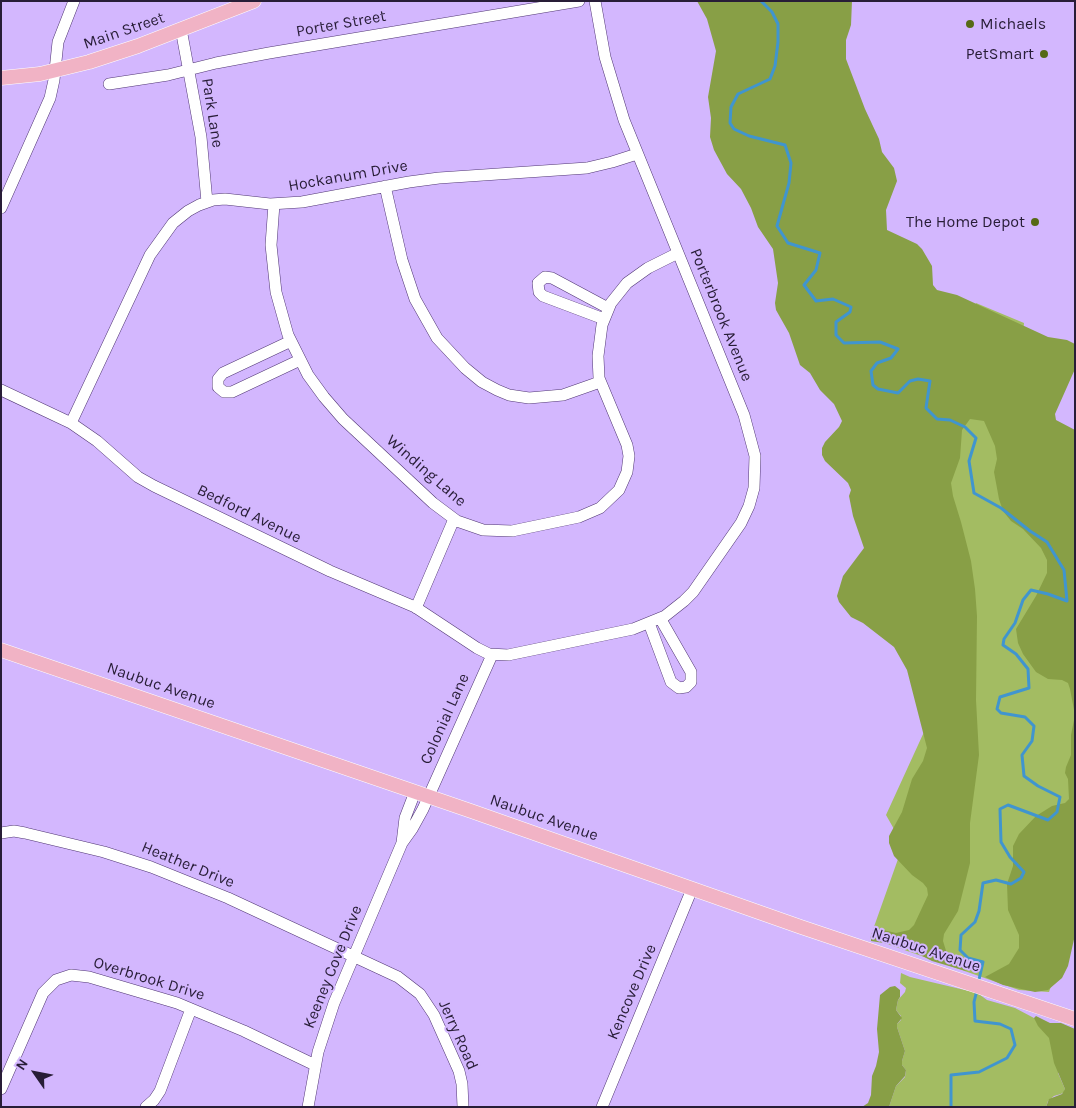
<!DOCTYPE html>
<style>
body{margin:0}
#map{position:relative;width:1076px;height:1108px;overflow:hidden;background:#d3b7fe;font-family:Karla,sans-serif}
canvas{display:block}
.frame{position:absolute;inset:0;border:2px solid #281d37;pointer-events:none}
.north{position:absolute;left:10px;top:1048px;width:50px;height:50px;-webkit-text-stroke:4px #d3b7fe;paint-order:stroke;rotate:303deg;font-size:14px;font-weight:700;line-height:20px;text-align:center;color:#281d37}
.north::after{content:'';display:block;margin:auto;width:18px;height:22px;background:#281d37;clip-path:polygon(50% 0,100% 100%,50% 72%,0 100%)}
</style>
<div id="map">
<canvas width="1076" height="1108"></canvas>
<div class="frame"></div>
<div class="north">N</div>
</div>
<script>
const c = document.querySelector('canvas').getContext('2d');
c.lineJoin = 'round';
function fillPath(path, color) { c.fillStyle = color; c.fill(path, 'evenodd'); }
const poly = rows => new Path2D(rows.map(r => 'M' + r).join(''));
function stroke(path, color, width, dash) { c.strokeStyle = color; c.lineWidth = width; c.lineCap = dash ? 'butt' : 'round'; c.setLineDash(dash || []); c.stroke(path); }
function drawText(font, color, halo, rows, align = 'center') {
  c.font = font + ' Karla,sans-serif'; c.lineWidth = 4; c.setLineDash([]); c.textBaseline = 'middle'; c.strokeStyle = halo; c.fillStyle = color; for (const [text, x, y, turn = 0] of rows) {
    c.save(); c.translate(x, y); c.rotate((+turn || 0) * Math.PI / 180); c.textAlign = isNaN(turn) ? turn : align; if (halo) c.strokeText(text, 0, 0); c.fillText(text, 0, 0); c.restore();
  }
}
const green = poly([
 [976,303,1024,323,1020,367,1075,505,1075,918,1049,992,1019,990,870,938,903,845,886,815,924,732,894,607,870,557],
 [901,973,910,977,969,991,972,989,987,1000,1015,1008,1034,1018,1075,1032,1058,1073,1065,1089,1064,1092,1061,1094,1054,1096,1048,1101,1046,1107,889,1107,896,1086,905,1077,906,1070,902,1065,902,1061,905,1051,897,1027,897,1024,901,1020,901,1016,896,1010,898,1000,905,992,906,988,900,983]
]);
const forest = poly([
 [697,1,852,1,851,25,846,40,846,59,865,109,879,139,882,152,894,168,897,181,886,210,887,230,917,244,922,249,932,266,933,285,937,290,957,295,1048,337,1067,340,1075,344,1075,369,1055,414,1056,420,1075,430,1075,935,1068,966,1062,978,1048,990,1035,992,1003,985,985,977,1009,964,1019,948,1019,935,1008,910,1007,884,1013,866,1013,846,1019,834,1036,816,1052,806,1065,803,1069,799,1068,779,1065,773,1066,767,1071,755,1071,735,1075,715,1070,689,1068,683,1062,680,1048,679,1036,672,1023,654,1018,643,1016,629,1036,596,1047,573,1047,560,1041,548,1023,529,1011,521,1003,511,999,499,994,472,997,459,995,446,984,421,970,419,962,430,960,458,951,483,953,496,961,522,971,561,975,589,977,616,976,700,979,755,970,823,970,863,958,911,944,934,943,941,947,954,958,961,966,971,932,961,903,946,871,941,871,934,876,930,883,930,896,933,909,930,914,925,928,895,927,888,923,883,912,875,894,856,889,843,889,836,902,812,912,779,923,761,927,748,907,670,894,647,863,623,851,617,839,602,837,596,843,576,864,548,853,516,849,496,851,490,848,483,825,461,822,455,822,448,825,442,839,427,842,421,834,404,820,390,810,373,800,365,789,333,776,310,775,303,778,283,773,249,758,227,751,208,741,189,727,174,714,150,710,137,711,118,708,97,716,51,707,19],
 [895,986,900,990,900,997,898,1000,896,1010,902,1018,897,1024,897,1027,905,1051,902,1061,902,1065,906,1070,905,1076,896,1086,889,1107,862,1107,868,1103,871,1095,872,1076,876,1066,879,1052,877,1029,880,995,890,987],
 [1036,1016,1050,1023,1061,1023,1075,1029,1075,1107,1046,1107,1049,1099,1062,1094,1065,1089,1054,1063,1049,1038,1038,1026,1034,1018]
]);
const stream = poly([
 [761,1,772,12,778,24,778,42,775,66,770,79,738,94,731,107,730,123,734,129,749,136,785,145,791,163,789,183,777,226,788,243,820,253,816,270,804,285,816,301,833,299,851,307,850,312,836,322,836,335,844,343,880,342,898,349,891,358,877,363,871,371,873,385,878,389,898,393,910,381,918,379,930,381,926,408,937,419,950,420,965,427,976,438,969,461,974,493,1001,508,1030,531,1047,542,1064,570,1067,601,1048,594,1031,590,1023,600,1015,623,1004,639,1003,645,1016,654,1028,669,1029,688,1000,697,997,709,1001,713,1025,717,1034,726,1032,741,1022,755,1024,776,1038,786,1060,797,1057,812,1048,820,1008,805,1000,809,1001,842,1010,857,1024,872,1021,878,1011,884,996,880,983,883,979,911,975,922,961,935,960,950,968,958,983,962,978,984],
 [951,1107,951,1075,979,1072,1007,1058,1015,1045,1011,1029,1000,1024,975,1021,974,1002,977,990]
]);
const minor = poly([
 [181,29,201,137,207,202],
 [109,84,168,75,216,63,269,53,579,1],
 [385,186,402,260,415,299,437,338,465,368,482,382,497,390,509,395,529,398,563,395,600,382],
 [274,204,271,245,276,292,288,335,308,375,324,397,343,419,433,503,457,521,483,530,512,531,579,517,600,508,619,490,627,472,629,456,627,445,599,378,598,356,602,325,611,303,627,283,648,268,678,253],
 [1,208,50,98,54,80,58,42,74,1],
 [604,319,543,296,539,292,538,283,545,277,552,278,608,308],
 [291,341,223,373,218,379,218,387,224,392,232,392,300,360],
 [1,390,71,423,97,441,138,477,154,486,330,571,415,607,477,648,489,654,508,655,633,629,665,616,684,601,693,592,741,523,749,506,754,488,755,456,744,415,624,120,605,57,595,1],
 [71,423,150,255,173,223,188,211,199,205,213,200,225,199,270,204,302,202,409,182,439,178,587,168,612,162,637,154],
 [416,608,454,519],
 [649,623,671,682,679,688,686,687,691,682,691,672,660,618],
 [1,833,14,831,25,833,104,852,151,867,228,898,398,977,420,994,434,1015,459,1071,462,1084,463,1107],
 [402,843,405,818,415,792],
 [1,1089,43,993,56,980,71,975,89,977,177,1003,244,1031,315,1065],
 [146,1107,154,1100,160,1091,191,1009],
 [308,1107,318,1052,334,1003,402,843,412,829,423,809,492,655],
 [602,1107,692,889]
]);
const major = poly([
 [1,78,40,74,89,62,138,46,254,1],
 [1,650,471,811,801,927,1075,1019]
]);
const markers = [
 [970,24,5,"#566915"],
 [1044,54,5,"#566915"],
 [1035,222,5,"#566915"]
];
const streetNames = [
 ["Porter Street",341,24,-10],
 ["Main Street",124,31,-19],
 ["Park Lane",212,113,81],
 ["Hockanum Drive",348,176,-10],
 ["Porterbrook Avenue",721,315,68],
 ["Winding Lane",426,471,41],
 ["Bedford Avenue",249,514,26],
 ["Naubuc Avenue",161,686,19],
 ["Colonial Lane",445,719,-66],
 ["Naubuc Avenue",544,818,19],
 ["Heather Drive",188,865,22],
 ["Naubuc Avenue",926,950,18],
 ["Keeney Cove Drive",333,967,-68],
 ["Overbrook Drive",149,979,17],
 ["Kencove Drive",632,992,-67],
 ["Jerry Road",458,1035,66]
];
const poiNames = [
 ["Michaels",980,24,"left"],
 ["PetSmart",1034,54],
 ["The Home Depot",1025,222]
];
fillPath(green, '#a3bc62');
fillPath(forest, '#889f46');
stroke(stream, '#4095cf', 3);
stroke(minor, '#513774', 12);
stroke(major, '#fff', 15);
stroke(minor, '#fff', 11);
stroke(major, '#f1b3c5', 14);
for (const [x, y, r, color] of markers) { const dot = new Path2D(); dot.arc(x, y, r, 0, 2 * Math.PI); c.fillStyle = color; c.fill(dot); stroke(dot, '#d3b7fe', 2); }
drawText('16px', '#281d37', '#d3b7fe', streetNames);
drawText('16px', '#281d37', '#d3b7fe', poiNames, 'right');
</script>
